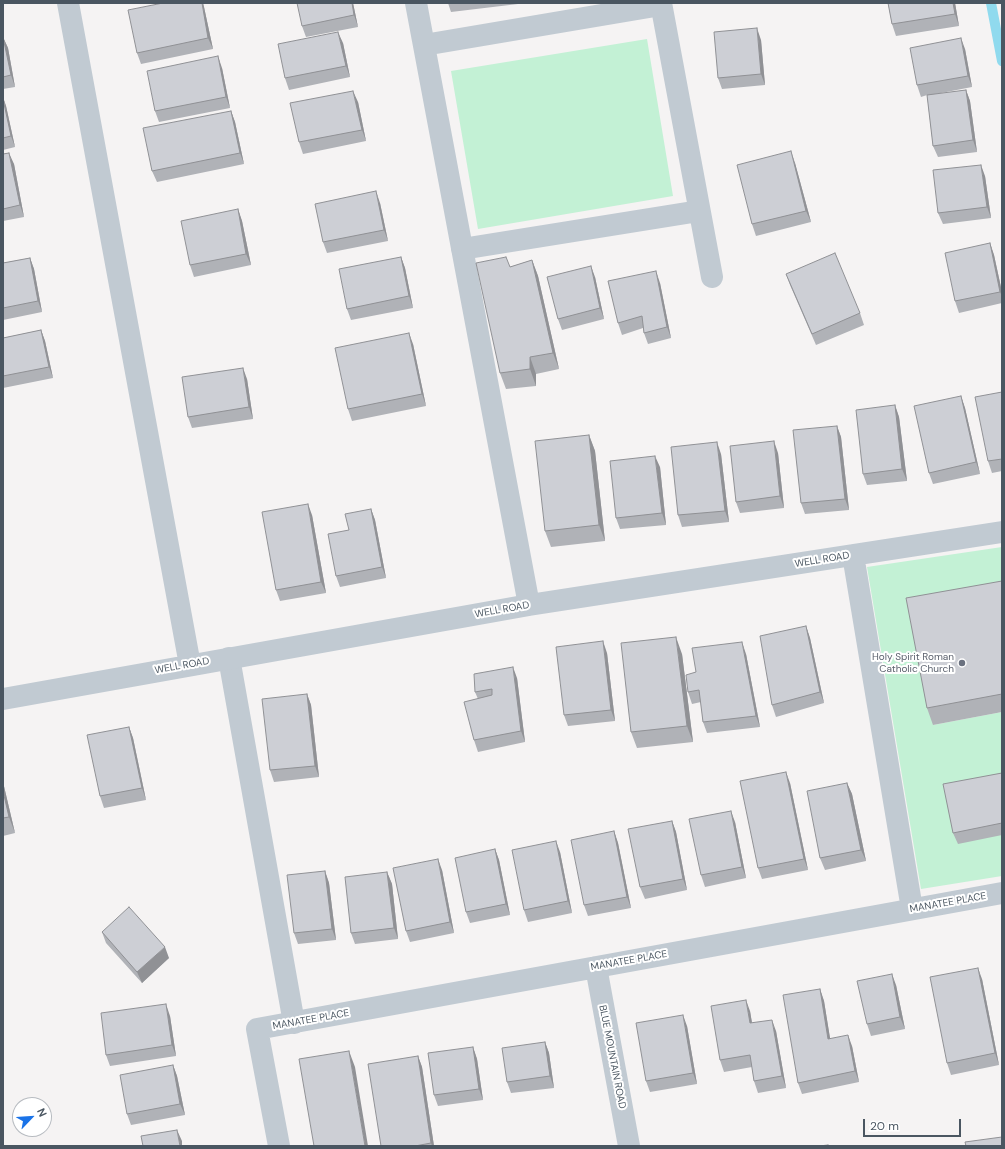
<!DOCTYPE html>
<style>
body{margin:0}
#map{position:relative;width:1005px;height:1149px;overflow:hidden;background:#f5f3f3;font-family:"DM Sans",sans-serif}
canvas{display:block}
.frame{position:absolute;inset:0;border:4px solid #4a5661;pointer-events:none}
.north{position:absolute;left:12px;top:1097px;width:40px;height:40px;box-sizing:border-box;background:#fff;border:1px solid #b7bbc0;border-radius:50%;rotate:65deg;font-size:11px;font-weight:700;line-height:16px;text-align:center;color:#4a5661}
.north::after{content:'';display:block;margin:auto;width:14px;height:18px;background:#1a73e8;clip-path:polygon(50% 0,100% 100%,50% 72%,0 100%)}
.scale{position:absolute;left:863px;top:1119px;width:98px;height:18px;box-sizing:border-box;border:2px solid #4a5661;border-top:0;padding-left:5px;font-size:12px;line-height:14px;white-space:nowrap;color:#4a5661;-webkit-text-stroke:3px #fff;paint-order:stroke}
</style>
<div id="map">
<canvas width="1005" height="1149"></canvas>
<div class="frame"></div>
<div class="north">N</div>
<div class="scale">20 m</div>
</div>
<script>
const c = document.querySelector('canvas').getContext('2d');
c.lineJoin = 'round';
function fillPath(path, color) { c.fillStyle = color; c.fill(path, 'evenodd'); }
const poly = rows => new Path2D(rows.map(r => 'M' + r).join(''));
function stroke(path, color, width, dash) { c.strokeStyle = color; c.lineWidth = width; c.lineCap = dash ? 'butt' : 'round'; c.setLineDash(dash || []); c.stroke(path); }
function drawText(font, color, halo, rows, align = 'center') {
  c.font = font + ' "DM Sans",sans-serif'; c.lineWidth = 4; c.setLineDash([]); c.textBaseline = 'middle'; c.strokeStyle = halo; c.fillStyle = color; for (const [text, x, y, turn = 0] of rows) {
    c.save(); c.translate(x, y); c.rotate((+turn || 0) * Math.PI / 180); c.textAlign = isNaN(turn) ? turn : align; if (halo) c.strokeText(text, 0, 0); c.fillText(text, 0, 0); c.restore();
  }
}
const green = poly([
 [647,39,673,196,478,229,451,71],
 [1002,547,1002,598,933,725,1002,712,1002,876,921,889,867,567]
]);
const stream = poly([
 [991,3,1002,61]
]);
const pedestrian = poly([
 [229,658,294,1023]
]);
const minor = poly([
 [68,3,190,665],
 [416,3,529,605],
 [661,3,712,277],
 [424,45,661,5],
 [462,249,699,211],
 [853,555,912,909],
 [3,699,529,605,1002,532],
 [596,967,629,1146],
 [279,1146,257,1029,1002,893]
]);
const wall = poly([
 [163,3,203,3,204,7,213,49,141,64,137,53],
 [353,3,358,27,306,37,302,26],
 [448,3,518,3,518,4,451,12],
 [888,3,955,3,959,26,896,36,892,24],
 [3,37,8,48,15,87,3,89],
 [761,40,765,85,722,89,718,78],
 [343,43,350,77,289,90,285,78],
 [965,49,972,87,936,94,966,90,970,101,977,152,938,157,933,146,927,95,921,97,917,85],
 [222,68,230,108,159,122,155,111],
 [3,97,6,106,15,147,3,150],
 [358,102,366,141,303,154,299,142],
 [231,111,235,122,244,164,157,182,152,171],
 [3,154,14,164,24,217,3,221],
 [795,163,811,222,756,236,752,224],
 [985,176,991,218,943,224,938,213],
 [380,203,388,241,327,253,323,242],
 [238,209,242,221,251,265,194,277,190,265],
 [990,243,994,255,1002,292,1002,303,959,313,955,301],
 [401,257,405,268,413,308,351,320,347,309],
 [30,258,34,269,42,312,3,320,3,263],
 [532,260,538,276,559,369,536,374,536,386,506,389,500,373,510,267],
 [786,274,860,313,864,325,816,345,790,285],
 [595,277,604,319,562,330,558,319],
 [660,283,671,338,648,344,644,333,643,328,622,335,618,323],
 [41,330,45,341,53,378,3,388,3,338],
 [413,344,426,406,352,421,348,409],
 [247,379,253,419,192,428,188,417],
 [1002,392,1002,471,992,473,988,461],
 [961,396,965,408,980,474,933,484,929,473],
 [895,405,899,417,907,481,867,485,863,474],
 [837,426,841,437,849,510,805,514,801,503],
 [589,435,595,451,605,541,551,547,545,531],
 [778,453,784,508,740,513,736,502],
 [721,454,729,522,682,527,678,515],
 [660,467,666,525,620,529,616,518],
 [371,509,375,520,386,578,340,587,336,576,349,530],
 [312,515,326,593,280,601,276,590],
 [1002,581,1002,712,933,725,927,708],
 [806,626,810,638,824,703,776,717,772,705],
 [607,653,615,721,568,726,564,715],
 [682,654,693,742,637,748,631,732],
 [746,654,760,727,707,733,703,722,701,702,692,704,688,692],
 [517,678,525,742,478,752,474,740,478,699,475,692],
 [307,694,311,705,319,777,274,782,270,770],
 [129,727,133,738,146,800,104,808,100,796],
 [1002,773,1002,835,958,844,953,833],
 [3,782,15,833,3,836],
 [790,783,808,870,762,879,758,868],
 [847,783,852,794,866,861,825,870,820,858],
 [672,821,676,832,687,890,645,899,640,887],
 [735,822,746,878,705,887,701,875],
 [614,831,618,843,631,908,588,916,584,905],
 [495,849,499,860,510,915,470,923,466,912],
 [560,852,572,913,528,922,524,910],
 [442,870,454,933,410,942,406,931],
 [325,871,329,883,336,940,298,944,294,933],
 [387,872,392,884,398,939,355,944,351,933],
 [102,932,169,958,142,983,106,943],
 [982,979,999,1065,951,1075,947,1063],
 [896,985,905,1029,871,1036,867,1024],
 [820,989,824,1001,830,1039,852,1046,859,1082,802,1094,798,1083],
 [750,1011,752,1023,776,1031,786,1088,758,1093,754,1081,752,1067,724,1072,720,1060],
 [170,1016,176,1056,110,1066,106,1055],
 [687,1026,697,1084,650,1092,646,1081],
 [545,1042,549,1053,554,1088,511,1093,507,1082],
 [473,1047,477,1059,483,1100,438,1106,434,1095],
 [418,1056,422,1067,434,1146,381,1146],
 [173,1065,177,1076,185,1115,131,1125,127,1114]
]);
const shadedWall = poly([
 [202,3,203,3,204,7,213,49,208,38],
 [352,3,353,3,358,27,354,15],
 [953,3,955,3,959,26,955,14],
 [757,28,761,40,765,85,761,74],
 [338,32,343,43,350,77,346,66],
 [3,37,8,48,15,87,11,75],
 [961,38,965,49,972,87,968,76],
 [218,56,222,68,230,108,226,97],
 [966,90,970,101,977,152,973,140],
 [353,91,358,102,366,141,362,130],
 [3,97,6,106,15,147,11,136],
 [231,111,235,122,244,164,240,153],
 [791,151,795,163,811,222,806,211],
 [9,153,14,164,24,217,20,205],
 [981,165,985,176,991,218,987,207],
 [376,191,380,203,388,241,384,230],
 [238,209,242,221,251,265,246,254],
 [990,243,994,255,1002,292,1002,296,1000,292],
 [401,257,405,268,413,308,409,296],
 [30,258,34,269,42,312,38,301],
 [532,260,538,276,559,369,553,353],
 [591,266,595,277,604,319,600,308],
 [656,271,660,283,671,338,667,327],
 [41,330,45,341,53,378,49,367],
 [409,333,413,344,426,406,422,394],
 [530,357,536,374,536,386,530,369],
 [243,368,247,379,253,419,249,407],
 [961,396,965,408,980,474,976,462],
 [895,405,899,417,907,481,902,469],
 [837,426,841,437,849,510,845,499],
 [589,435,595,451,605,541,599,525],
 [774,441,778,453,784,508,780,496],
 [717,442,721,454,729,522,725,511],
 [655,456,660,467,666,525,662,513],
 [308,504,312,515,326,593,321,582],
 [371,509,375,520,386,578,382,567],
 [806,626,810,638,824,703,820,692],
 [676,637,682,654,693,742,687,726],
 [603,641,607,653,615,721,611,710],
 [742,642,746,654,760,727,756,716],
 [513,667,517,678,525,742,521,731],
 [307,694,311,705,319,777,315,766],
 [129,727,133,738,146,800,142,788],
 [786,772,790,783,808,870,804,859],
 [3,782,15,833,9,817,3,791],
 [847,783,852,794,866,861,861,850],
 [731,811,735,822,746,878,742,867],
 [672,821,676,832,687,890,683,879],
 [614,831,618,843,631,908,627,897],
 [556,841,560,852,572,913,568,901],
 [495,849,499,860,510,915,506,904],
 [438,859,442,870,454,933,450,922],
 [325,871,329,883,336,940,332,929],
 [387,872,392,884,398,939,394,928],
 [165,947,169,958,142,983,137,972],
 [978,968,982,979,999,1065,995,1053],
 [892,974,896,985,905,1029,900,1017],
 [820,989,824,1001,832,1050,828,1039],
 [746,1000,750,1011,754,1035,750,1023],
 [166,1004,170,1016,176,1056,172,1045],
 [683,1015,687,1026,697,1084,693,1073],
 [772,1020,776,1031,786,1088,782,1076],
 [848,1035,852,1046,859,1082,855,1071],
 [545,1042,549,1053,554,1088,550,1076],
 [473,1047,477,1059,483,1100,479,1089],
 [349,1051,355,1067,368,1146,365,1146],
 [418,1056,422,1067,434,1146,432,1146,431,1143],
 [173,1065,177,1076,185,1115,180,1104],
 [177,1130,182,1141,182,1146,180,1146]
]);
const building = poly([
 [163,3,202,3,208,38,137,53,128,10,163,3],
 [297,3,352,3,354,15,302,26,297,3],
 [888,3,953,3,955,14,892,24,888,3],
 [757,28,761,74,718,78,714,32,757,28],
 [338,32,346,66,285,78,278,44,338,32],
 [3,37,11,75,3,77,3,37],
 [961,38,968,76,917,85,910,48,961,38],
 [218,56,226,97,155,111,147,71,218,56],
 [966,90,973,140,933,146,927,95,966,90],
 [353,91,362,130,299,142,290,103,353,91],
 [3,99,11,136,3,138,3,99],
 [231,111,240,153,152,171,143,128,231,111],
 [791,151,806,211,752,224,737,165,791,151],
 [9,153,20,205,3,209,3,154,9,153],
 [981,165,987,207,938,213,933,170,981,165],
 [376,191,384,230,323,242,315,204,376,191],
 [238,209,246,254,190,265,181,221,238,209],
 [990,243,1000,292,955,301,945,253,990,243],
 [835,253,860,313,812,334,786,274,835,253],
 [401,257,409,296,347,309,339,269,401,257],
 [506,257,510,267,532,260,553,353,530,357,530,369,500,373,476,263,506,257],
 [30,258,38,301,3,308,3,263,30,258],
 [591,266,600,308,558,319,547,277,591,266],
 [656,271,667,327,644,333,642,316,618,323,608,281,656,271],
 [41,330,49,367,3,376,3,338,41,330],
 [409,333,422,394,348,409,335,348,409,333],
 [243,368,249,407,188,417,182,377,243,368],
 [1002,392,1002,459,988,461,975,397,1002,392],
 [961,396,976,462,929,473,914,406,961,396],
 [895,405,902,469,863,474,856,410,895,405],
 [837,426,845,499,801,503,793,430,837,426],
 [589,435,599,525,545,531,535,441,589,435],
 [774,441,780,496,736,502,730,446,774,441],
 [717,442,725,511,678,515,671,447,717,442],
 [655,456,662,513,616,518,610,461,655,456],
 [308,504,321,582,276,590,262,512,308,504],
 [371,509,382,567,336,576,328,534,349,530,345,514,371,509],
 [1002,581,1002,694,927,708,906,598,1002,581],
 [806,626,820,692,772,705,760,636,806,626],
 [676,637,687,726,631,732,621,643,676,637],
 [603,641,611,710,564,715,556,647,603,641],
 [742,642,756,716,703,722,699,690,688,692,686,675,696,672,692,648,742,642],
 [513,667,521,731,474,740,464,702,492,695,492,689,475,692,474,674,513,667],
 [307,694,315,766,270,770,262,699,307,694],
 [129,727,142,788,100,796,87,735,129,727],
 [786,772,804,859,758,868,740,781,786,772],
 [1002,773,1002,823,953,833,943,784,1002,773],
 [847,783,861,850,820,858,807,791,847,783],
 [3,791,9,817,3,818,3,791],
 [731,811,742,867,701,875,689,819,731,811],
 [672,821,683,879,640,887,628,829,672,821],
 [614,831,627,897,584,905,571,840,614,831],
 [556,841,568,901,524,910,512,850,556,841],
 [495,849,506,904,466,912,455,858,495,849],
 [438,859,450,922,406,931,393,868,438,859],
 [325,871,332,929,294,933,287,875,325,871],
 [387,872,394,928,351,933,345,877,387,872],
 [129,907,165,947,137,972,102,932,129,907],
 [978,968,995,1053,947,1063,930,977,978,968],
 [892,974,900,1017,867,1024,857,981,892,974],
 [820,989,828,1039,848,1035,855,1071,798,1083,783,995,820,989],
 [746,1000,750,1023,772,1020,782,1076,754,1081,750,1055,720,1060,711,1006,746,1000],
 [166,1004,172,1045,106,1055,101,1013,166,1004],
 [683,1015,693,1073,646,1081,636,1023,683,1015],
 [545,1042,550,1076,507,1082,502,1048,545,1042],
 [473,1047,479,1089,434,1095,428,1053,473,1047],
 [349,1051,365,1146,314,1146,299,1059,349,1051],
 [418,1056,431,1143,415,1146,381,1146,368,1064,418,1056],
 [173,1065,180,1104,127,1114,120,1075,173,1065],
 [177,1130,180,1146,143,1146,141,1136,177,1130],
 [1002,1137,1002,1146,966,1146,965,1142,1002,1137],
 [828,1145,828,1146,819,1146,828,1145]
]);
const markers = [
 [962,663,4,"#6b7280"]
];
const streetNames = [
 ["WELL ROAD",822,560,-9],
 ["WELL ROAD",502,610,-10],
 ["WELL ROAD",182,666,-10],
 ["MANATEE PLACE",948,903,-10],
 ["MANATEE PLACE",629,961,-10],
 ["MANATEE PLACE",311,1020,-10],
 ["BLUE MOUNTAIN ROAD",612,1057,79]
];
const worshipNames = [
 ["Holy Spirit Roman",954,657],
 ["Catholic Church",954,669]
];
fillPath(green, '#c3f1d5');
stroke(stream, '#90daee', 10);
stroke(pedestrian, '#c1cad2', 22);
stroke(minor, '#c1cad2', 22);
fillPath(wall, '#b0b2b7');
fillPath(shadedWall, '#909195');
fillPath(building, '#cdcfd5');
stroke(building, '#909195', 1);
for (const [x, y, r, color] of markers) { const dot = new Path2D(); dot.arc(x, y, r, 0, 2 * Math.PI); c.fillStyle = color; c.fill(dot); stroke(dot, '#fff', 1.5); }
drawText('10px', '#4a5661', '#fff', streetNames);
drawText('10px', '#5b616d', '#fff', worshipNames, 'right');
</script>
